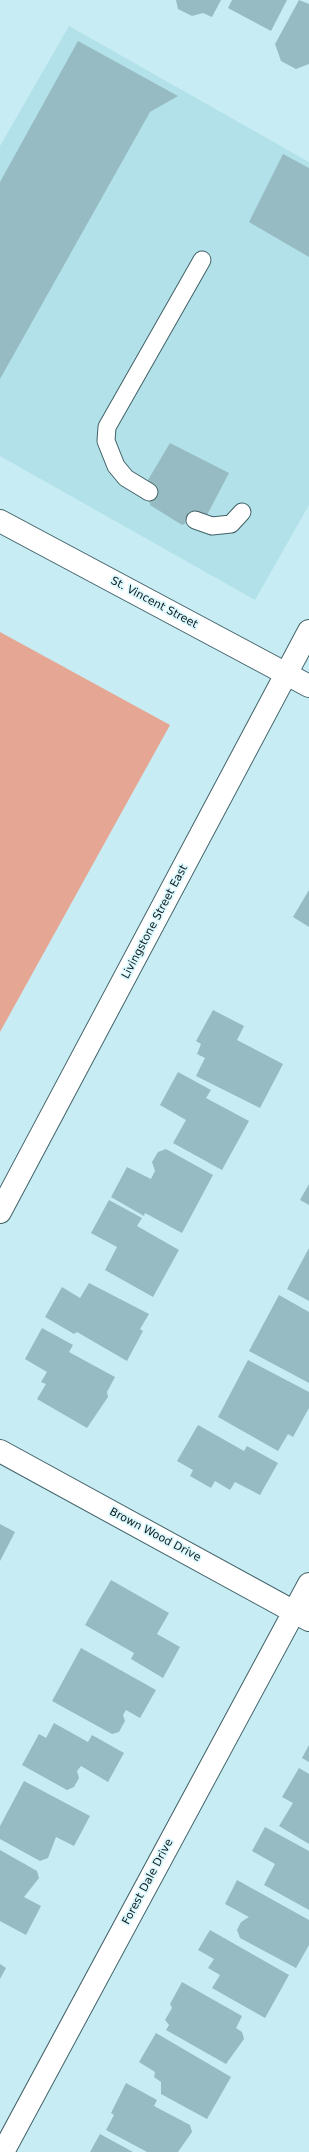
<!DOCTYPE html>
<style>
body{margin:0}
canvas{display:block;background:#c7ecf3}
</style>
<canvas width="309" height="2152"></canvas>
<script>
const c = document.querySelector('canvas').getContext('2d');
c.lineJoin = 'round';
function fillPath(path, color) { c.fillStyle = color; c.fill(path, 'evenodd'); }
const poly = rows => new Path2D(rows.map(r => 'M' + r).join(''));
function stroke(path, color, width, dash) { c.strokeStyle = color; c.lineWidth = width; c.lineCap = dash ? 'butt' : 'round'; c.setLineDash(dash || []); c.stroke(path); }
function drawText(font, color, halo, rows, align = 'center') {
  c.font = font + ' "DejaVu Sans",sans-serif'; c.lineWidth = 3.5; c.setLineDash([]); c.textBaseline = 'middle'; c.strokeStyle = halo; c.fillStyle = color; for (const [text, x, y, turn = 0] of rows) {
    c.save(); c.translate(x, y); c.rotate((+turn || 0) * Math.PI / 180); c.textAlign = isNaN(turn) ? turn : align; if (halo) c.strokeText(text, 0, 0); c.fillText(text, 0, 0); c.restore();
  }
}
const built = poly([
 [69,26,309,162,309,505,255,600,0,456,0,146]
]);
const green = poly([
 [0,632,170,725,0,1032]
]);
const building = poly([
 [176,0,221,0,212,17,203,13,192,16,178,9],
 [232,0,287,0,271,31,228,8],
 [299,0,309,4,309,64,296,69,281,61,275,44],
 [78,41,178,96,150,112,0,379,0,182],
 [283,154,309,168,309,257,249,222],
 [170,443,229,473,207,515,182,525,150,505,148,480],
 [309,890,309,927,293,917],
 [213,1010,244,1026,237,1040,283,1064,260,1108,196,1076,205,1058,197,1054,201,1044,196,1041],
 [178,1072,211,1090,206,1098,249,1121,222,1170,173,1143,186,1120,160,1105],
 [166,1149,213,1175,182,1233,145,1213,144,1216,111,1197,127,1167,151,1179,155,1171,152,1162,158,1152],
 [309,1184,309,1205,300,1200],
 [109,1200,142,1218,137,1226,179,1250,153,1297,105,1270,117,1247,91,1233],
 [309,1248,309,1301,287,1289],
 [89,1283,149,1314,140,1329,143,1331,127,1361,77,1332,74,1334,45,1317,62,1287,80,1298],
 [279,1295,309,1312,309,1383,249,1351],
 [42,1328,73,1345,69,1352,115,1377,107,1392,108,1397,87,1428,37,1399,46,1384,41,1382,47,1372,25,1359],
 [248,1360,309,1392,309,1408,293,1437,288,1434,278,1451,218,1417],
 [198,1425,244,1451,247,1446,278,1463,260,1495,235,1482,230,1490,215,1481,211,1488,190,1476,193,1470,177,1461],
 [0,1524,15,1532,0,1561],
 [111,1580,169,1613,157,1634,180,1647,163,1678,131,1659,134,1653,85,1625],
 [81,1648,156,1690,140,1718,126,1710,123,1715,125,1721,119,1732,112,1734,52,1701],
 [54,1723,88,1742,92,1735,124,1753,108,1782,81,1766,77,1771,79,1778,74,1787,67,1790,22,1765,39,1734,46,1738],
 [309,1745,309,1762,302,1758],
 [299,1768,309,1774,309,1844,279,1826,293,1803,282,1797],
 [24,1781,90,1816,74,1846,56,1837,48,1858,40,1861,0,1839,0,1826],
 [265,1827,309,1851,309,1910,264,1885,275,1864,252,1851],
 [0,1850,37,1871,39,1878,24,1897,41,1906,26,1935,0,1921],
 [237,1880,309,1920,309,1945,296,1968,240,1938,237,1930,241,1922,249,1917,225,1904],
 [210,1930,289,1975,265,2018,212,1988,220,1975,208,1968,214,1959,198,1950],
 [0,1964,6,1968,0,1979],
 [182,1982,242,2016,236,2028,242,2032,244,2039,226,2064,166,2030,169,2025,165,2020,172,2008,170,2004],
 [156,2033,231,2077,207,2119,161,2094,161,2082,154,2077,155,2072,139,2062],
 [126,2083,157,2100,154,2106,190,2125,192,2132,178,2152,147,2152,106,2130,114,2115,111,2113],
 [100,2134,133,2152,90,2152]
]);
const service = poly([
 [149,492,126,478,116,466,106,441,107,427,202,260],
 [195,520,212,526,231,524,242,512]
]);
const minor = poly([
 [0,1451,309,1620],
 [3,2152,309,1584]
]);
const tertiary = poly([
 [0,1212,309,631]
]);
const secondary = poly([
 [0,521,309,686]
]);
const streetNames = [
 ["St. Vincent Street",154,603,28],
 ["Livingstone Street East",155,922,-62],
 ["Brown Wood Drive",155,1535,28],
 ["Forest Dale Drive",148,1882,-62]
];
fillPath(built, '#b2e1e9');
fillPath(green, '#e6a694');
fillPath(building, '#97bbc2');
stroke(service, '#416268', 19);
stroke(minor, '#416268', 24);
stroke(tertiary, '#416268', 24);
stroke(secondary, '#416268', 24);
stroke(service, '#fff', 17);
stroke(minor, '#fff', 22);
stroke(tertiary, '#fff', 22);
stroke(secondary, '#fff', 22);
drawText('11px', '#0e1b1e', '#daf8fd', streetNames);
</script>
